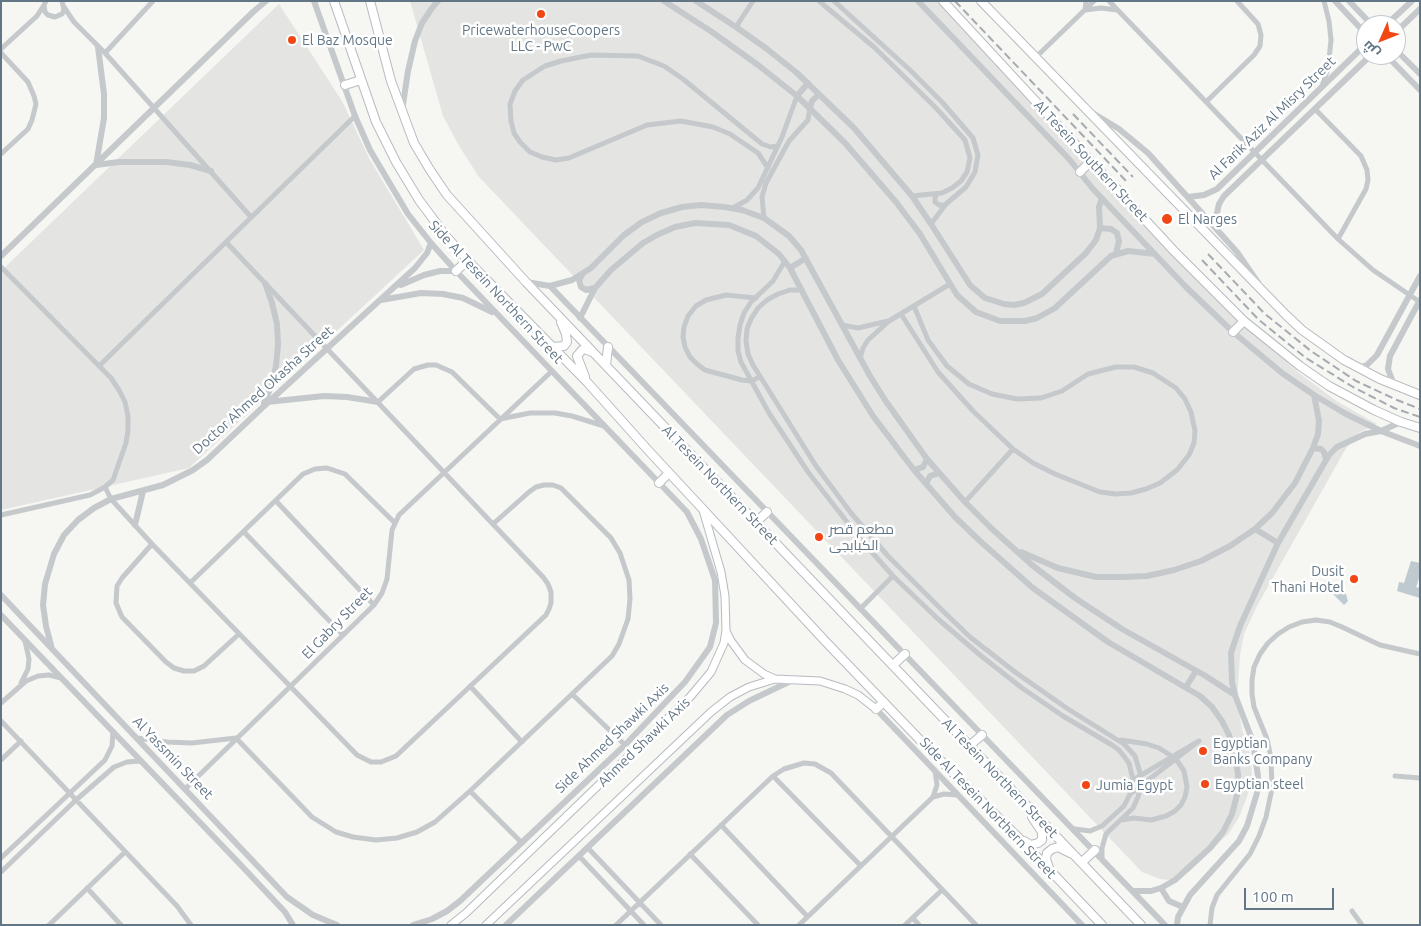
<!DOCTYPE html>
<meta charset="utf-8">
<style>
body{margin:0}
#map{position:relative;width:1421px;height:926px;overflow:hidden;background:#f6f6f2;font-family:Ubuntu,Cairo,sans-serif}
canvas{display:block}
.frame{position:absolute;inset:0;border:2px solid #627686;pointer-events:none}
.north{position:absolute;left:1356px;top:15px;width:50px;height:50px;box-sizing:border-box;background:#fff;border:1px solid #c0c8cf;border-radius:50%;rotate:226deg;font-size:14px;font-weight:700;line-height:20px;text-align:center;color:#627686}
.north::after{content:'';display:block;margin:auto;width:18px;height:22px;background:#f34615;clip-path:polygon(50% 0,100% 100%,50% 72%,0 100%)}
.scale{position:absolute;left:1244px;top:888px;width:90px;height:22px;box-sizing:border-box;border:2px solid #627686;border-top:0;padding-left:6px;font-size:15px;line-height:18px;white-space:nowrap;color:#627686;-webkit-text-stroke:4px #fff;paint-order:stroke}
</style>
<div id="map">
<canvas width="1421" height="926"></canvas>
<div class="frame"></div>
<div class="north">ش</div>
<div class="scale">100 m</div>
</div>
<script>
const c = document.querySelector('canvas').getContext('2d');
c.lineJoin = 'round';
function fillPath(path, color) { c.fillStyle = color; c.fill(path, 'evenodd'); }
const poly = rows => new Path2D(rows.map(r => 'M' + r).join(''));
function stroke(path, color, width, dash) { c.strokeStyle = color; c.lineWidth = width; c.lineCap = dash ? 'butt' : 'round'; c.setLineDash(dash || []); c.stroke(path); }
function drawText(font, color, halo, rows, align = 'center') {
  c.font = font + ' Ubuntu,Cairo,sans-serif'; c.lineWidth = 5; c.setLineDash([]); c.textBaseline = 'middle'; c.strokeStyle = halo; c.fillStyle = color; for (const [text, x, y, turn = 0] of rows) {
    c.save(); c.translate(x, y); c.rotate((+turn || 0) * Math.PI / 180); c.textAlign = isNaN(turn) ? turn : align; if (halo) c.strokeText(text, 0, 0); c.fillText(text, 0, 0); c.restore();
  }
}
const built = poly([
 [410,1,937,1,1260,339,1299,373,1338,402,1377,424,1358,433,1345,450,1257,606,1244,634,1240,655,1237,700,1242,729,1251,757,1252,778,1247,797,1239,817,1229,833,1190,871,1179,878,1170,880,1160,879,1142,872,479,177,459,146,443,116],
 [279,4,342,101,370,160,424,250,189,468,1,510,1,271]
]);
const water = poly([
 [1411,561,1420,563,1420,576,1416,587,1420,588,1420,598,1397,591,1399,582,1404,583],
 [1327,580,1337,583,1345,591,1348,601,1344,605,1323,584]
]);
const minor = poly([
 [46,1,44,5,45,12,48,15,55,17,62,14,64,10,62,1],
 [819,1,875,48,936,108,965,140,970,158,967,172,961,181,952,188,942,193,912,196],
 [834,1,911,71,942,102,973,138,978,155,975,172,966,187,946,204,931,224],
 [1086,1,1085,10,1101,8,1117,10],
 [1109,1,1338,239,1373,270,1420,302],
 [64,7,74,22,105,53,251,217],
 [736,27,753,1],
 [1,49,37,16,44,5],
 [1,53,28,82,34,96,36,104,32,120,28,129,1,154],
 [105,53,153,1],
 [1036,57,1094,1],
 [1322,86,1328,69,1331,40,1329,21,1324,1],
 [1206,102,1254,55,1260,46,1261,35,1258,24,1237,1],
 [1315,109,1361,156,1367,170,1368,180,1366,189,1338,239],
 [768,168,758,153,730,134,713,127,681,121,647,125,569,158,556,160,542,157,530,152,520,142,514,133,511,121,510,104,515,91,523,80,545,66,561,61,591,55,638,56,664,66,683,79,762,144,771,147,778,146],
 [937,194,935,198,935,202,939,205,944,205],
 [733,208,747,200,758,188,782,137,797,96],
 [764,218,762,197,766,183,789,141,808,120,810,108],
 [785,261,773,281,751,302,744,313,740,325,738,338,738,351,741,362,769,413,808,472,861,540,893,576,938,619,980,655,1022,688,1063,716,1112,745,1119,750,1129,763,1133,780,1199,741,1130,794,1124,806,1102,826,1090,831,1075,829],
 [1,267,111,378,119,390,125,402,128,416,128,430,126,443,113,480,105,487,90,495,1,515],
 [802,290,790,290,778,294,767,300,758,308,751,319,747,329,746,341,748,354,753,365,816,466,851,513,888,556,944,612,970,637,1015,672,1068,709,1124,744,1135,756,1141,776],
 [756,298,726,295,706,300,696,306,688,316,684,327,683,337,685,347,690,357,697,364,705,370,742,380,751,381,760,377],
 [901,314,938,372,973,411,1013,449,1033,463,1055,474,1100,492,1116,494,1131,493,1146,489,1160,483,1177,470,1189,455,1194,443,1195,431,1191,412,1185,399,1176,388,1153,373,1134,367,1116,367,1088,374,1062,391,1041,398,1017,399,992,394,969,384,947,366,928,340,914,306],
 [842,325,858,328,888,321],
 [860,358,863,348,868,340,889,321,950,284],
 [99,366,355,116],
 [378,402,414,369,428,365,436,365,452,372,500,419,530,413,555,413,572,416,604,426],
 [105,487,111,499,152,544,357,755,371,762,381,762,396,756,546,615,549,609,551,603,551,592,548,584,543,577,226,242],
 [276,501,374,605],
 [965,502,1013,449],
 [244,532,343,635],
 [152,544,122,578,117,586,116,603,122,617,166,662,174,668,184,671,194,671,204,666,239,634],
 [190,583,303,474,315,469,327,468,345,474,394,522],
 [860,609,893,576],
 [21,683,28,669,29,659,25,641],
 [470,686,522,742],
 [572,694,625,745],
 [1,703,26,681,38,676,49,675,61,678],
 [1,721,177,906,191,925],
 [136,738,167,742,192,743,236,738,312,817,336,832,353,837,376,840,397,838,417,832,435,822,470,791,612,656,619,644,628,619,630,599,629,580,620,553,611,538,561,488,553,485,544,485,536,487,529,492,493,524],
 [1,760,21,741],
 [773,776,861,866],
 [1395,776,1420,778],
 [185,789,374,605,382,593,387,579,392,530,399,515,552,371],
 [470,791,522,843],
 [933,797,944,794,957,795],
 [1121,820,1134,818,1151,820,1166,816,1175,811,1181,805,1185,797,1187,787,1184,771,1178,762,1170,755,1159,748,1147,744,1121,740],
 [721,825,807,916],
 [588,848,661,925],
 [690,854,758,925],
 [579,856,644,925],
 [1,858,105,760,112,746,113,731],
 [1102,858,1102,848,1106,834,1133,808,1138,797,1141,785],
 [1,872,76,800,114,767,127,762,141,761],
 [87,888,121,925],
 [1352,911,1362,925],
 [913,918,919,925],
 [49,925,125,852],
 [616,925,773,776,784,769,804,763,815,764,831,773,976,925],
 [799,925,933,797,937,785,935,771],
 [905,925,942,890],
 [1210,925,1212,908,1217,895,1250,854,1259,836,1266,817,1270,798,1272,789,1271,758,1267,739,1254,707,1252,694,1252,680,1254,667,1260,654,1268,643,1278,634,1289,627,1302,622,1316,620,1330,622,1342,627,1380,645,1420,654]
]);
const tertiary = poly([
 [314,1,355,116,370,150,408,214,431,243,456,271,687,512,701,539,715,580,716,623,710,647,685,682,625,745,460,901,447,911,432,919,413,925],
 [664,1,712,32,758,65,797,96,845,143,896,202,920,234,957,295,976,312,1000,321,1025,321,1037,318,1055,308,1111,256,1128,251,1155,254],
 [696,1,736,27,767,49,797,73,854,128,912,196,931,224,970,285,985,298,1004,304,1014,305,1024,303,1042,294,1086,253,1096,240,1100,228,1099,207,1102,198],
 [918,1,1069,159,1093,189,1186,287,1233,332,1282,373,1314,395,1346,414,1381,431,1420,446],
 [1335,1,1366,34],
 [1349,1,1372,25],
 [1386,25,1412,1],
 [1396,32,1420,9],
 [98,47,104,94,104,118,96,165,119,162,166,162,190,165,211,171],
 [1396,50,1420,74],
 [1386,55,1420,90],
 [797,96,808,83],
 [810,108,812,101,819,94],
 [402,111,408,71,415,41,422,23,432,8,438,1],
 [1091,112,1119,129,1148,153,1237,252,1259,284],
 [1188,197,1204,195,1217,189,1366,44],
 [1214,226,1219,204,1224,196,1371,55],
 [1100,228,1111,229,1117,233,1119,241,1116,253],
 [1,256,253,12,266,1],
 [790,268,806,258],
 [582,275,579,280,581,287,586,290,595,288],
 [526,282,550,286,572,280,591,268,624,235,642,222,661,213,682,207,701,205,724,207,742,210,764,218,789,236,801,250,870,376,885,400,927,459,965,502,991,528,1032,565,1075,598,1122,629,1204,675,1235,695],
 [401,285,424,275,440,271,456,271],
 [550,286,1165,925],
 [381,300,421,293,443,294,463,298,492,312],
 [580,318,595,288,611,270,643,243,657,235,675,227,695,223,729,225,756,236,779,254,790,268,838,360,873,416,914,470,955,517,981,542,1033,588,1108,642,1200,696,1212,707,1222,721,1229,735,1235,756,1238,774,1237,795,1232,814,1223,832,1210,848,1175,880,1161,888,1151,891,1133,891],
 [1358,368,1367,365,1377,355,1420,276],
 [1394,385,1388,369,1390,356,1420,300],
 [267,402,324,396,347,397,378,402],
 [264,403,271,387,276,366,278,345,277,324,272,303,265,283],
 [1313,448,1321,449,1324,452,1326,459],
 [914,470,923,467,927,459],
 [926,484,930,476,939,473],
 [135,525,143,491],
 [1255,529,1278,543],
 [1021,552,1058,568,1096,577,1122,577,1147,576,1174,570,1201,561,1230,546,1255,529,1272,513,1295,483,1313,448,1318,434,1319,421,1314,395],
 [1,595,287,897,313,915,337,925],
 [1,615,237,861,285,912,293,925],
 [52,649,46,626,43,605,45,584,54,554,64,535,78,520,94,508,111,499,163,485,193,470,207,460,263,407,415,268,427,253,431,243],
 [1186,687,1196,671],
 [876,709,1082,925],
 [1161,888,1169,901,1183,907],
 [506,925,727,715,749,701,795,679],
 [1177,925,1178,917,1190,895,1239,841,1247,826,1257,793,1258,776,1253,742,1235,695,1232,682,1231,653,1240,626,1278,543,1329,455,1337,447,1365,434,1381,431,1401,422]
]);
const secondary = poly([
 [726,631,731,641,745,660,764,674,775,679],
 [451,925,466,913,690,697,711,672,724,643,726,630,725,596,721,572,703,510],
 [486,925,711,712,730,697,749,687,775,679,820,681,845,689,858,695,876,709]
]);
const primary = poly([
 [334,1,376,122,396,162,419,200,445,235,475,268,587,382,647,449,826,642,921,741,1022,841,1102,925],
 [370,1,391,81,414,143,430,170,447,195,526,282,1141,925],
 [943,1,1174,251,1244,321,1300,366,1329,386,1374,410,1401,422,1420,428],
 [981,1,1286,315,1302,330,1344,360,1380,379,1420,395],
 [345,85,361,80],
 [1080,172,1091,161],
 [456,271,468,260],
 [1233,332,1244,321],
 [553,347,564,346,567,342,566,334,561,322],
 [606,365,608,347],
 [585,377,577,356,582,350,585,349,592,352],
 [659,483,669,473],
 [756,522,767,512],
 [893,665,905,654],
 [876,709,884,702],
 [969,746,982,735],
 [1024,841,1031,845,1038,843,1042,840,1042,832,1032,817],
 [1082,862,1095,850],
 [1049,868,1046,859,1047,853,1052,849,1058,847,1070,853]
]);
const rail = poly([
 [955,1,1128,183],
 [1073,114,1133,177],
 [1208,254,1265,314,1311,351,1356,381,1397,400,1420,409],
 [1202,260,1259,320,1306,358,1353,387,1394,408,1420,417]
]);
const markers = [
 [541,14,5,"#f34615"],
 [292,40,5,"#f34615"],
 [1167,219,6,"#f34615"],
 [819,537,5,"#f34615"],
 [1354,579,5,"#f34615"],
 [1203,751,5,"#f34615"],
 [1205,784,5,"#f34615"],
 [1086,785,5,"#f34615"]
];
const poiNames = [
 ["PricewaterhouseCoopers",541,30,"center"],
 ["LLC - PwC",541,46,"center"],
 ["El Baz Mosque",302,40],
 ["El Narges",1178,219],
 ["مطعم قصر",829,529],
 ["الكبابجى",829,545],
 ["Dusit",1344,571,"right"],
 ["Thani Hotel",1344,587,"right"],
 ["Egyptian",1213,743],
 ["Banks Company",1213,759],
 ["Egyptian steel",1215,784],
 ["Jumia Egypt",1096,785]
];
const streetNames = [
 ["Al Farik Aziz Al Misry Street",1272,118,-44],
 ["Al Tesein Southern Street",1091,161,47],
 ["Side Al Tesein Northern Street",496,292,47],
 ["Doctor Ahmed Okasha Street",263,390,-42],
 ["Al Tesein Northern Street",720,485,46],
 ["El Gabry Street",337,623,-46],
 ["Side Ahmed Shawki Axis",612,738,-44],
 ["Ahmed Shawki Axis",644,742,-44],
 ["Al Yassmin Street",173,758,46],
 ["Al Tesein Northern Street",1000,778,46],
 ["Side Al Tesein Northern Street",988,808,46]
];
fillPath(built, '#e4e5e3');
fillPath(water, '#becacf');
stroke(secondary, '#b5bbbf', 9);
stroke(primary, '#b8bcc0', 10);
stroke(minor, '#c5c9cc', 5);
stroke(tertiary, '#c5c9cc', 6);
stroke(secondary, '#fff', 7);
stroke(primary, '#fff', 8);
stroke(rail, '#a5abb1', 2, [8, 4]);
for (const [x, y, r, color] of markers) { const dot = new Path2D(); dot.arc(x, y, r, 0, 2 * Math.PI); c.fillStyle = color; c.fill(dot); stroke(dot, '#fff', 2); }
drawText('14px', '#627686', '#fff', poiNames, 'left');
drawText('14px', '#627686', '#fff', streetNames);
</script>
